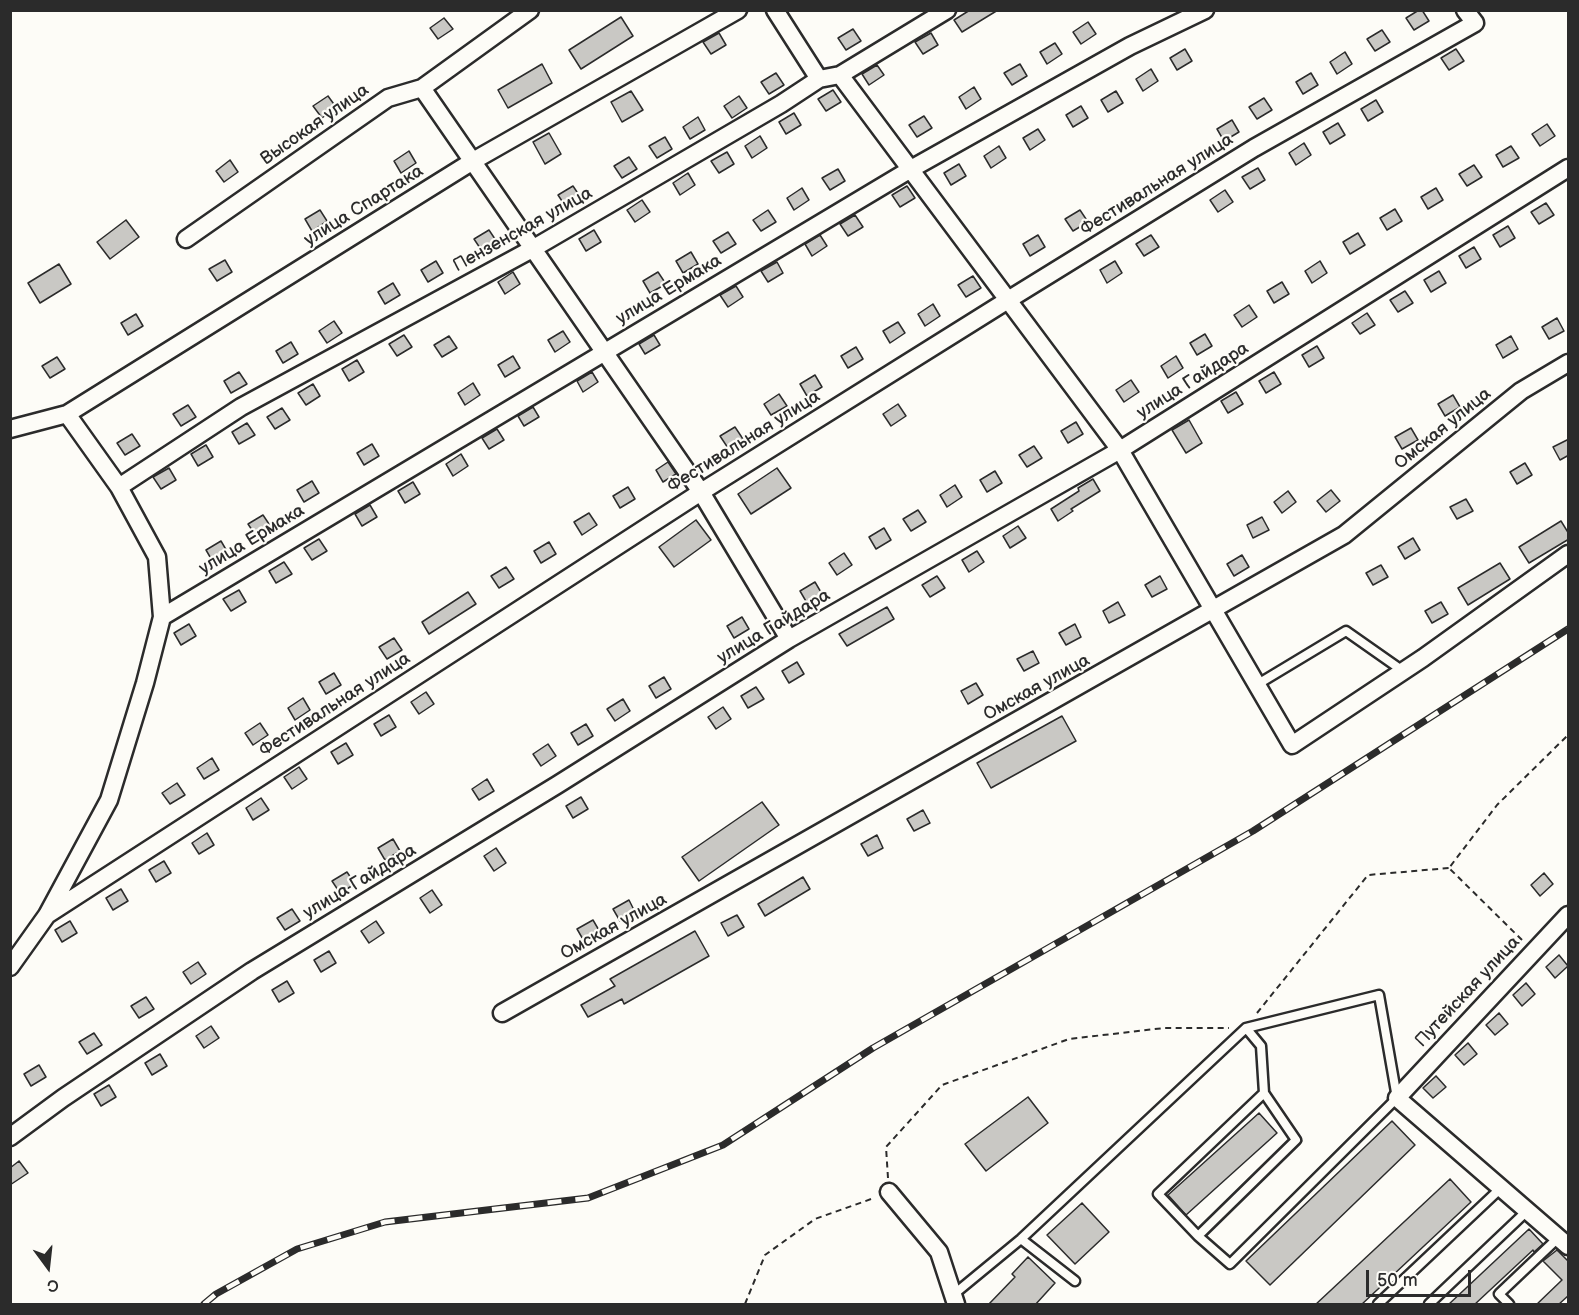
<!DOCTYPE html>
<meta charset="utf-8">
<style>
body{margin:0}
#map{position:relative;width:1579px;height:1315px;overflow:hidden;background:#fdfcf7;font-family:"Balsamiq Sans",sans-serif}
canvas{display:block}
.frame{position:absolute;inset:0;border:12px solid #2b2b2b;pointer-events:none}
.north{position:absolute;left:18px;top:1237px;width:60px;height:60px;-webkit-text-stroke:4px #fdfcf7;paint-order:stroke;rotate:165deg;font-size:16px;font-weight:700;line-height:24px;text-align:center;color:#2b2b2b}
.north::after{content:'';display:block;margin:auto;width:21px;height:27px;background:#2b2b2b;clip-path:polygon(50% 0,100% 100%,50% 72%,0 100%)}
.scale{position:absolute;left:1366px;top:1270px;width:105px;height:27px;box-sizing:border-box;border:3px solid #2b2b2b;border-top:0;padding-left:8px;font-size:18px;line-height:21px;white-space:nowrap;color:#2b2b2b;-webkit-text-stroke:4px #fdfcf7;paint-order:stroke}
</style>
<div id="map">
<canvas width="1579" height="1315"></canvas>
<div class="frame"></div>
<div class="north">С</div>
<div class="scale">50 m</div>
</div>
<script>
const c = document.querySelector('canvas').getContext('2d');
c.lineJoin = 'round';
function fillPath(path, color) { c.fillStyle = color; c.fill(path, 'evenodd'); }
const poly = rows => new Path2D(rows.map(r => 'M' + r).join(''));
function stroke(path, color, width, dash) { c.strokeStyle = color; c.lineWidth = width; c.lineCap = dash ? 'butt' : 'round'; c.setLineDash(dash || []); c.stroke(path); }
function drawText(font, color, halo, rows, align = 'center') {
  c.font = font + ' "Balsamiq Sans",sans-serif'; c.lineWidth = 4.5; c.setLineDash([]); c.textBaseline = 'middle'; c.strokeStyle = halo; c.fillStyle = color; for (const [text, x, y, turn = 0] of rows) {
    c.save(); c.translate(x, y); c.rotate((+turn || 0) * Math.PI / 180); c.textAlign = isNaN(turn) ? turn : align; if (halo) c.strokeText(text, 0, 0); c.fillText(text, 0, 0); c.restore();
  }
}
const building = poly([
 [970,10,998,10,962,32,954,20,970,10],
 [1419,10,1422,10,1429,21,1414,30,1406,18,1419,10],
 [621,17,633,36,581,69,569,50,621,17],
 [444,18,453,29,438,39,430,28,444,18],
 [1088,22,1096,34,1081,44,1073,32,1088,22],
 [853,29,861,41,846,50,838,38,853,29],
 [1382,30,1390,42,1375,51,1367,39,1382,30],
 [719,33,726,45,711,54,703,42,719,33],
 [931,33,938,45,923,54,915,42,931,33],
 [1055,43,1062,54,1047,64,1040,52,1055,43],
 [1185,49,1192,61,1177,70,1170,58,1185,49],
 [1456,49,1464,61,1449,70,1441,58,1456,49],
 [1345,52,1352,64,1337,74,1330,62,1345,52],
 [542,64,552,83,508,108,498,90,542,64],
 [1020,64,1027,76,1012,85,1004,73,1020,64],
 [877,65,884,75,869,85,862,74,877,65],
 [1151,69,1158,81,1143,91,1136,79,1151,69],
 [776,73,784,85,769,94,761,82,776,73],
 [1311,73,1318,85,1303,94,1296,82,1311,73],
 [974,87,981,99,966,109,959,97,974,87],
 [833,90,841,102,826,111,818,99,833,90],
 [631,91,643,110,622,122,611,102,631,91],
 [1116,91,1123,103,1108,112,1101,100,1116,91],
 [328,96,336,107,322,118,313,106,328,96],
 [739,96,747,108,732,118,724,106,739,96],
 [1264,98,1272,110,1257,119,1249,107,1264,98],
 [1376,100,1383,112,1368,121,1361,109,1376,100],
 [1081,106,1088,118,1073,127,1066,115,1081,106],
 [794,113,801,125,786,134,779,122,794,113],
 [924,116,932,128,917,137,909,125,924,116],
 [698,117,705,130,690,139,683,127,698,117],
 [1232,120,1239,132,1224,141,1217,129,1232,120],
 [1338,123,1345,135,1330,144,1323,132,1338,123],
 [1547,124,1555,136,1540,146,1532,134,1547,124],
 [1038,129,1045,140,1030,150,1023,138,1038,129],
 [549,133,561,154,545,164,533,142,549,133],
 [760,136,767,148,752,158,745,146,760,136],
 [665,137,672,149,657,158,649,146,665,137],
 [1304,143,1311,155,1296,165,1289,153,1304,143],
 [999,146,1006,158,991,168,984,156,999,146],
 [1511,146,1519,158,1503,167,1496,155,1511,146],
 [409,151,416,163,401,173,394,161,409,151],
 [727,152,734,164,719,173,711,161,727,152],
 [629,157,637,169,622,178,614,166,629,157],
 [230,160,238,172,224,182,216,171,230,160],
 [959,164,966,176,951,185,944,173,959,164],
 [1474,165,1482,177,1467,186,1459,174,1474,165],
 [1258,168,1265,180,1250,189,1242,177,1258,168],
 [838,169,845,181,830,190,822,178,838,169],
 [688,173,695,185,680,195,673,183,688,173],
 [573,186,581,198,566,207,558,195,573,186],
 [907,186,915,198,900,207,892,195,907,186],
 [802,188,809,200,794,210,787,198,802,188],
 [1436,188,1443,200,1428,209,1421,197,1436,188],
 [1225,190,1233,202,1218,212,1210,200,1225,190],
 [642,200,650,212,635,222,627,210,642,200],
 [1546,203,1554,215,1539,224,1531,212,1546,203],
 [1395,209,1402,221,1387,230,1380,218,1395,209],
 [320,210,327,221,312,231,305,219,320,210],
 [768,210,776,222,761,231,753,220,768,210],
 [1080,210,1088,222,1073,231,1065,219,1080,210],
 [855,215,863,227,848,236,840,224,855,215],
 [126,220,139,237,110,259,97,242,126,220],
 [1508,226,1515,238,1500,247,1493,235,1508,226],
 [489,230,497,242,482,251,474,239,489,230],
 [594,230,601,242,586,251,579,239,594,230],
 [728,232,736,244,721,253,713,241,728,232],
 [1358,233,1365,245,1350,254,1343,242,1358,233],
 [820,235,827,246,812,256,805,244,820,235],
 [1038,235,1045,247,1030,256,1023,244,1038,235],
 [1151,235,1159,247,1144,256,1136,244,1151,235],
 [1474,247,1481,259,1466,268,1459,256,1474,247],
 [691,252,698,264,683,273,676,261,691,252],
 [225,260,232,272,217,281,209,269,225,260],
 [436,261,443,273,428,282,421,270,436,261],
 [1115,261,1122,273,1107,283,1100,270,1115,261],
 [1320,261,1327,273,1312,283,1305,271,1320,261],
 [777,262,783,273,768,282,761,271,777,262],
 [59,264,71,284,40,303,28,283,59,264],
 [1439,271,1446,283,1431,292,1424,280,1439,271],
 [513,272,520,284,505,294,498,282,513,272],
 [658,272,666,284,650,293,643,281,658,272],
 [973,276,981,288,966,297,958,285,973,276],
 [1282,282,1289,294,1274,303,1267,291,1282,282],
 [393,283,400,295,385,304,378,292,393,283],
 [736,286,743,297,728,307,720,295,736,286],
 [1405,291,1413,303,1398,312,1390,300,1405,291],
 [933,304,940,316,925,326,918,314,933,304],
 [1249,305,1257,317,1242,327,1234,315,1249,305],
 [1367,313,1375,325,1360,334,1352,323,1367,313],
 [136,314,143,326,128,335,121,323,136,314],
 [1557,318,1564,331,1549,339,1542,327,1557,318],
 [334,321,342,333,327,343,319,331,334,321],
 [898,322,905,333,890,343,883,331,898,322],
 [563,331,570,342,555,352,548,340,563,331],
 [1205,334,1212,346,1197,355,1190,343,1205,334],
 [404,335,412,347,397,356,389,344,404,335],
 [654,335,660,345,645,354,639,344,654,335],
 [449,336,457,348,442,357,434,345,449,336],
 [1511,336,1518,349,1503,358,1496,345,1511,336],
 [291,342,298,354,283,363,276,351,291,342],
 [1317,346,1324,358,1309,367,1302,355,1317,346],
 [856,347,863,359,848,368,841,356,856,347],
 [513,356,520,368,505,377,498,365,513,356],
 [1176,356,1183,368,1168,378,1161,366,1176,356],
 [57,357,65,369,50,378,42,366,57,357],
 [357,360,364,372,349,381,342,369,357,360],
 [239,372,247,384,231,393,224,381,239,372],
 [592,372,598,382,583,392,577,381,592,372],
 [1274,372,1281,384,1266,393,1259,381,1274,372],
 [815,375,822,387,807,396,800,384,815,375],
 [1131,380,1139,392,1124,402,1116,390,1131,380],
 [473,383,480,395,465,405,458,393,473,383],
 [313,384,320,396,306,405,298,393,313,384],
 [1236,392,1243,404,1228,413,1221,401,1236,392],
 [779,394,787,406,771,415,764,404,779,394],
 [1453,395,1460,407,1445,416,1438,404,1453,395],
 [898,404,906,416,891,426,883,414,898,404],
 [188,405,196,417,181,426,173,414,188,405],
 [533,407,539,417,524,426,518,416,533,407],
 [282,408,290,420,275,429,267,417,282,408],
 [1189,420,1202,443,1186,453,1172,430,1189,420],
 [1076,422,1083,434,1068,443,1061,431,1076,422],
 [247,423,255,435,239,444,232,432,247,423],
 [735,427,743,439,728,448,720,436,735,427],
 [1411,428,1418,440,1402,449,1395,437,1411,428],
 [497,429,504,440,489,449,482,438,497,429],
 [132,434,140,446,125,455,117,443,132,434],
 [1569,439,1569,455,1560,460,1553,447,1569,439],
 [372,444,379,456,364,465,357,453,372,444],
 [206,445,213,457,198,466,191,454,206,445],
 [1034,446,1042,458,1027,467,1019,455,1034,446],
 [461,454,468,466,453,476,446,464,461,454],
 [668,462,676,474,663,482,656,470,668,462],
 [1525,463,1532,475,1517,484,1510,472,1525,463],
 [169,468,176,480,161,489,153,477,169,468],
 [777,468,791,488,751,514,738,494,777,468],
 [995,471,1002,483,987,492,980,480,995,471],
 [1093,479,1100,491,1071,509,1073,511,1058,521,1051,509,1079,491,1078,488,1093,479],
 [312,481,319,493,304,502,297,490,312,481],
 [413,482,420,494,405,503,398,491,413,482],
 [955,485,962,497,947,507,940,495,955,485],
 [628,487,635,499,620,508,613,496,628,487],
 [1331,490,1340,501,1326,512,1317,501,1331,490],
 [1288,491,1296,502,1282,513,1274,502,1288,491],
 [1466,499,1473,511,1457,519,1450,507,1466,499],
 [370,505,377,517,362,526,355,514,370,505],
 [918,510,926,522,911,531,903,519,918,510],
 [589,513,597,525,582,535,574,522,589,513],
 [263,515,271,527,256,536,248,524,263,515],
 [1262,517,1269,530,1253,538,1247,525,1262,517],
 [696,520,711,540,674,567,659,547,696,520],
 [1561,521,1569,534,1569,539,1529,563,1519,547,1561,521],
 [1018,526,1026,538,1010,548,1003,536,1018,526],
 [884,528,891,540,876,549,869,537,884,528],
 [1413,538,1420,550,1405,559,1398,547,1413,538],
 [319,539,327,551,312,560,304,548,319,539],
 [221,541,228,553,213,562,206,550,221,541],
 [549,542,556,554,541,563,534,551,549,542],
 [977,551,984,562,969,572,962,560,977,551],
 [844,553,852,565,837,575,829,563,844,553],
 [1242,555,1249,567,1234,576,1227,564,1242,555],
 [284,562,292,574,276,583,269,571,284,562],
 [1500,563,1510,579,1468,605,1458,588,1500,563],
 [1381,565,1388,577,1373,585,1366,573,1381,565],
 [506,567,514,579,499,588,491,576,506,567],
 [937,576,945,588,930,597,922,585,937,576],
 [1160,576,1167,589,1152,597,1145,585,1160,576],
 [815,582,822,594,807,603,800,591,815,582],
 [239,590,246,602,231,611,223,599,239,590],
 [468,592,476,604,429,634,422,622,468,592],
 [1118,602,1125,615,1109,623,1103,611,1118,602],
 [1441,602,1448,614,1432,623,1425,611,1441,602],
 [887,607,894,619,847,646,839,634,887,607],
 [742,617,749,629,734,638,727,626,742,617],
 [189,624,196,636,181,645,174,633,189,624],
 [1075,624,1081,637,1066,645,1059,633,1075,624],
 [394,638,402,650,387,659,379,647,394,638],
 [1033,651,1039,663,1024,671,1017,659,1033,651],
 [797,662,804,674,789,683,782,671,797,662],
 [334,673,341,685,326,694,319,682,334,673],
 [664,677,671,689,656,698,649,686,664,677],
 [976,683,983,695,968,704,961,691,976,683],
 [756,687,764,699,748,708,741,696,756,687],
 [426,692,434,704,419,714,411,702,426,692],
 [303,698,310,710,295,720,288,708,303,698],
 [623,699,630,711,615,721,607,709,623,699],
 [723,707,731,719,716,729,708,717,723,707],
 [389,715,396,727,381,736,374,724,389,715],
 [1062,716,1076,741,991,788,977,763,1062,716],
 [260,723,268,735,253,745,245,733,260,723],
 [586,724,593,736,578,745,571,733,586,724],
 [346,743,353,755,338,764,331,752,346,743],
 [548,744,556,756,541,766,533,754,548,744],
 [212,758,219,770,204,779,197,768,212,758],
 [299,767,307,779,292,789,284,777,299,767],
 [487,779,494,791,479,800,472,789,487,779],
 [177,783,185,795,170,804,162,793,177,783],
 [581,797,588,809,573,818,566,806,581,797],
 [261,798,269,810,253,820,246,808,261,798],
 [762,802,779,825,699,881,682,857,762,802],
 [923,810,930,823,914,831,907,819,923,810],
 [207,833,214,845,199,854,192,843,207,833],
 [877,835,883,848,868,856,861,844,877,835],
 [393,839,400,851,385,860,378,848,393,839],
 [496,848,506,863,494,871,484,856,496,848],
 [164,861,171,873,156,882,149,870,164,861],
 [347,872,355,884,340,893,332,881,347,872],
 [1544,873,1553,884,1540,896,1531,885,1544,873],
 [803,877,810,889,765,916,758,904,803,877],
 [121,889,128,901,113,910,106,898,121,889],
 [432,890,442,905,430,913,420,898,432,890],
 [629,900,635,912,620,921,613,909,629,900],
 [292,909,300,921,285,930,277,918,292,909],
 [737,915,744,927,728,936,721,923,737,915],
 [593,920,600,932,584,941,577,929,593,920],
 [70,921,77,933,62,942,55,930,70,921],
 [376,921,384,933,369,943,361,931,376,921],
 [695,931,709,956,624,1004,622,999,588,1017,581,1005,615,986,610,979,695,931],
 [329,951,336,963,321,972,314,960,329,951],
 [1559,955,1568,966,1555,978,1546,967,1559,955],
 [198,962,206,974,191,984,183,972,198,962],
 [287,981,294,993,279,1002,272,990,287,981],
 [1526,983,1535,994,1522,1006,1513,995,1526,983],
 [146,997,154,1009,139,1018,131,1006,146,997],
 [1499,1013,1508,1024,1495,1035,1486,1025,1499,1013],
 [211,1026,219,1038,204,1048,196,1036,211,1026],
 [94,1033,102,1045,87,1054,79,1042,94,1033],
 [1468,1043,1477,1054,1464,1065,1455,1055,1468,1043],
 [160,1054,167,1066,152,1075,145,1063,160,1054],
 [39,1065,46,1077,31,1086,24,1074,39,1065],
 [1436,1076,1446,1087,1433,1098,1423,1088,1436,1076],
 [109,1085,116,1097,101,1106,94,1094,109,1085],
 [1028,1097,1048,1123,986,1171,965,1144,1028,1097],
 [1259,1113,1277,1133,1186,1215,1168,1195,1259,1113],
 [1392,1121,1415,1145,1270,1285,1246,1261,1392,1121],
 [19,1161,28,1173,10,1185,10,1168,19,1161],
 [1450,1179,1471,1202,1361,1305,1315,1305,1450,1179],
 [1082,1203,1109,1232,1075,1264,1047,1235,1082,1203],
 [1529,1229,1543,1244,1534,1252,1533,1250,1474,1305,1448,1305,1529,1229],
 [1557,1250,1569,1262,1569,1295,1558,1305,1536,1305,1562,1280,1543,1261,1557,1250],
 [1028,1257,1055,1283,1035,1305,988,1305,1015,1277,1012,1274,1028,1257]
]);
const path = poly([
 [1522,940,1449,868,1497,805,1568,735],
 [1257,1013,1368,875,1449,868],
 [888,1178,886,1147,942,1085,1069,1039,1164,1028,1229,1028],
 [745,1304,765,1255,815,1219,874,1198]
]);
const service = poly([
 [1258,684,1346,631,1403,671],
 [1198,1236,1158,1194,1264,1093],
 [1021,1239,1075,1281],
 [953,1295,1021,1239,1246,1028,1379,995,1397,1098,1230,1264,1198,1236,1296,1140,1264,1093,1261,1046,1246,1028],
 [1378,1304,1502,1187],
 [1429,1304,1528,1210],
 [1509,1304,1499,1294,1559,1237]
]);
const minor = poly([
 [775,10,819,79],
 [840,75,1120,450,1292,745,1423,658,1568,554],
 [422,88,701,492,789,639],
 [186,239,388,98,422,88,530,10],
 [10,429,67,414,473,161,738,10],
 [119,487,241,407,534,248,781,104,819,79,840,75,947,10],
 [162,617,911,169,1130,46,1205,10],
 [47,915,701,492,1008,300,1254,148,1475,23,1465,10],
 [1568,915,1397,1098,1568,1246],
 [10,967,47,915,109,800,145,683,162,617,157,557,119,487,67,414],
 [502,1013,1344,535,1521,391,1568,363],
 [10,1137,63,1098,252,971,557,785,789,639,1120,450,1568,168],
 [889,1192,939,1252,956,1304]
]);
const rail = poly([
 [204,1304,216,1294,297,1249,385,1222,588,1198,723,1145,873,1048,1253,831,1568,629]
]);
const streetNames = [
 ["Высокая улица",315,125,-35],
 ["Фестивальная улица",1157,185,-32],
 ["улица Спартака",364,206,-32],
 ["Пензенская улица",523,230,-29],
 ["улица Ермака",669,290,-31],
 ["улица Гайдара",1193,381,-32],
 ["Омская улица",1443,429,-39],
 ["Фестивальная улица",744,442,-32],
 ["улица Ермака",252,540,-31],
 ["улица Гайдара",774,627,-31],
 ["Омская улица",1037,688,-29],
 ["Фестивальная улица",335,705,-33],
 ["улица Гайдара",360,882,-31],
 ["Омская улица",614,927,-29],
 ["Путейская улица",1468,992,-47]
];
fillPath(building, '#c9c8c4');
stroke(building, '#2b2b2b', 1.5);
stroke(service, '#2b2b2b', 13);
stroke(minor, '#2b2b2b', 21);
stroke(path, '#2b2b2b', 2, [6, 4.5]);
stroke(service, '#fdfcf7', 8);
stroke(minor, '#fdfcf7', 16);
stroke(rail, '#2b2b2b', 7);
stroke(rail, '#fdfcf7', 4.5, [14]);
drawText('18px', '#2b2b2b', '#fdfcf7', streetNames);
</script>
